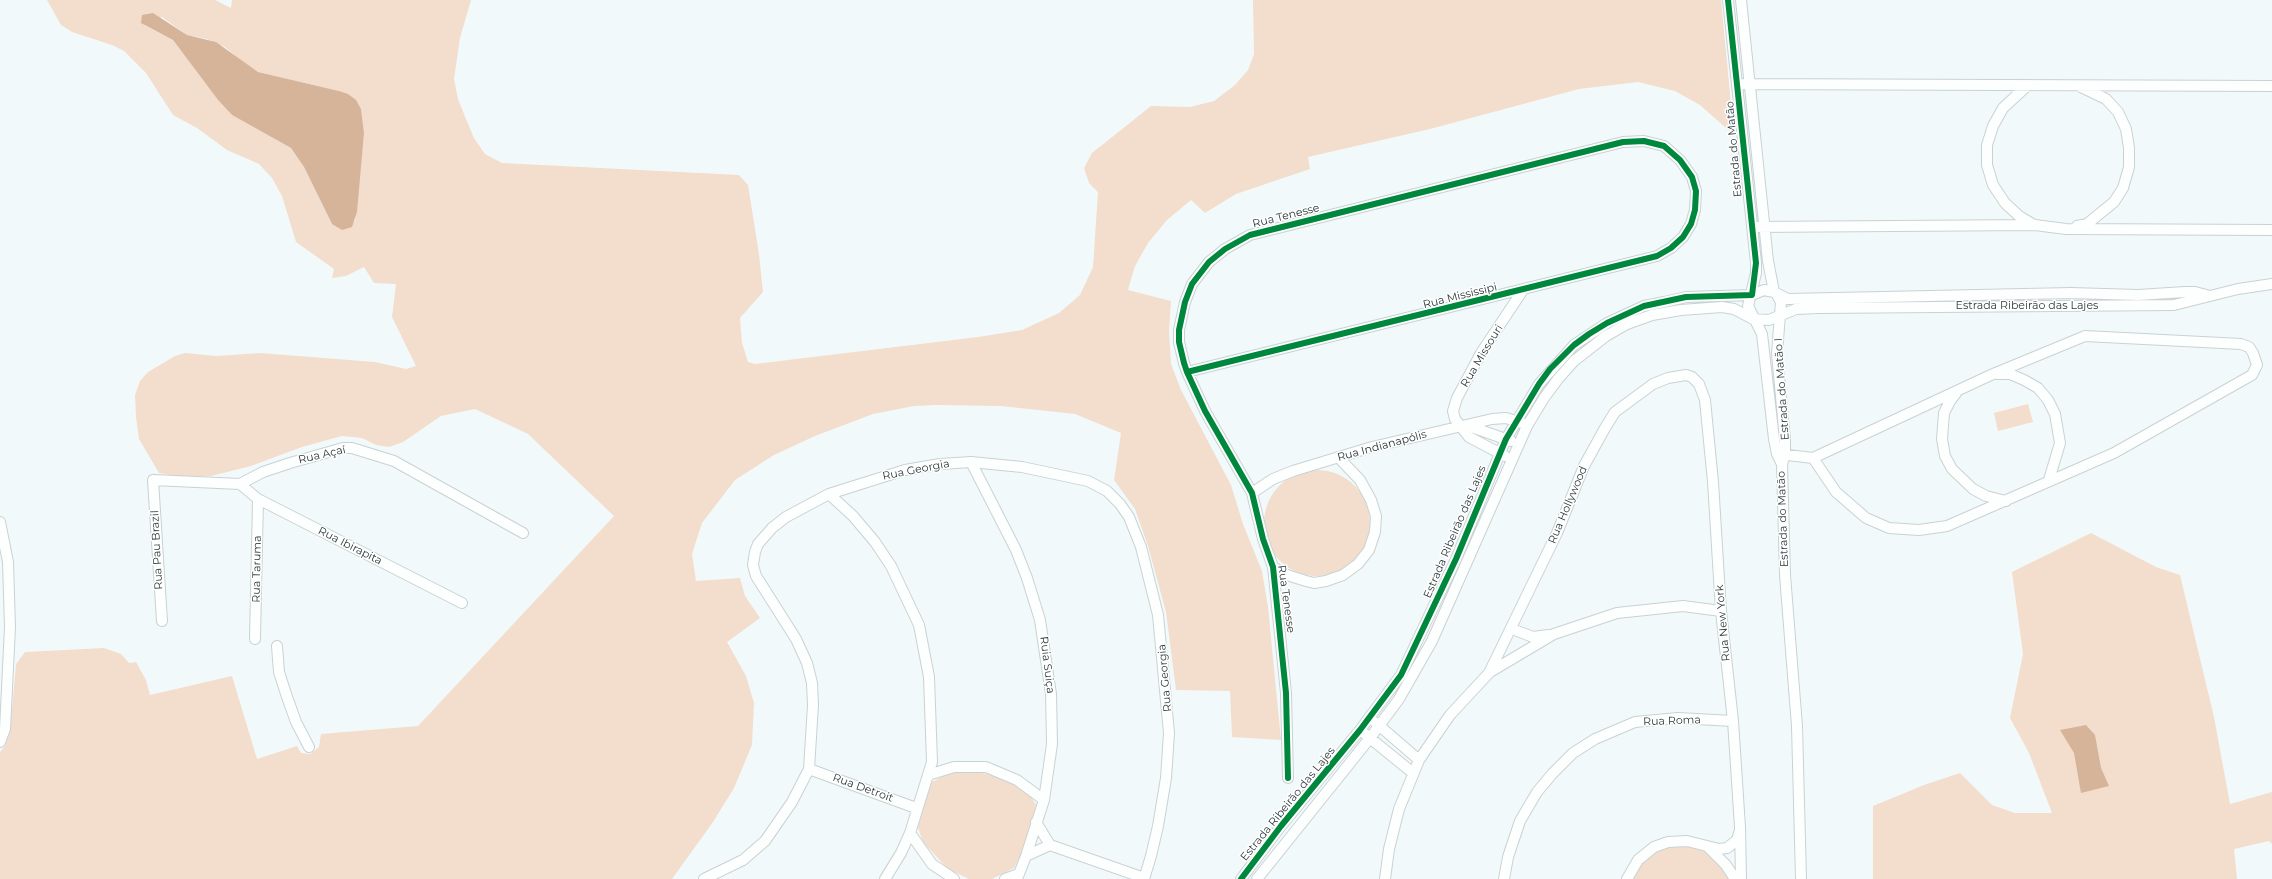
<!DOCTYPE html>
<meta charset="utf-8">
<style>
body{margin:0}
canvas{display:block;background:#f2f9fa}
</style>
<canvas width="2272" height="879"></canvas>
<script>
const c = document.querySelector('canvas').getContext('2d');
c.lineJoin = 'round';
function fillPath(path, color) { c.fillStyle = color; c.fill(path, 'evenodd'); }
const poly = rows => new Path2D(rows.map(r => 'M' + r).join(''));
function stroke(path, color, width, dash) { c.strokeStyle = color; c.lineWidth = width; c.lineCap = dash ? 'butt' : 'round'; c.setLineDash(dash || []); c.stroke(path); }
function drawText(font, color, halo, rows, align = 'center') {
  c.font = font + ' Montserrat,sans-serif'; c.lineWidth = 3; c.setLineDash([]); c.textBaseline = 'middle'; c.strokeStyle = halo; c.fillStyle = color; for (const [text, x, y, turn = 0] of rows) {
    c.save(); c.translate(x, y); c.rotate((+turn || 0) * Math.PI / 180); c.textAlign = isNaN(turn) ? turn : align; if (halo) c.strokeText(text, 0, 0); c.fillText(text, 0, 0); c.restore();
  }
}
const green = poly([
 [47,0,215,0,231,8,232,0,471,0,460,38,454,79,458,99,466,119,474,138,485,154,502,163,739,175,748,185,759,254,763,292,740,318,742,343,748,362,755,364,978,337,1022,330,1059,313,1080,295,1093,267,1098,192,1089,183,1084,168,1092,153,1151,106,1190,107,1214,101,1235,85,1248,70,1254,54,1253,0,1721,0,1734,135,1700,105,1675,91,1638,82,1579,89,1430,129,1308,157,1310,169,1236,194,1205,213,1191,200,1167,220,1148,243,1135,266,1128,290,1171,301,1169,331,1171,364,1181,390,1231,485,1243,524,1262,571,1268,607,1281,740,1232,737,1230,691,1176,690,1166,612,1148,546,1135,509,1114,480,1121,433,1075,414,1001,406,936,405,914,406,873,414,815,436,774,455,735,480,702,523,692,554,696,581,740,578,745,596,760,618,727,642,746,676,754,703,752,745,734,788,713,822,672,879,0,879,0,752,5,746,10,732,16,664,25,652,104,648,121,654,129,663,136,662,146,680,150,695,232,676,257,759,297,746,301,753,310,754,319,747,321,734,418,726,614,516,528,434,475,409,441,416,403,442,389,447,376,445,362,438,342,436,302,447,251,466,211,476,176,476,159,473,139,439,136,417,135,395,140,381,148,372,175,356,185,353,216,356,260,353,375,362,406,369,416,366,392,317,396,284,374,283,364,267,346,276,332,278,334,269,296,242,282,196,272,178,259,164,227,150,197,128,173,115,146,73,124,51,112,45,72,32,61,25],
 [162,17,187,35,207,39,225,47,248,67,258,72,339,91,361,109,364,133,355,221,332,224,304,167,291,148,232,115,218,100,173,40,144,25],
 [2028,404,2033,422,1998,431,1994,413],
 '1264 523a53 53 0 1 1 106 0a53 53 0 1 1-106 0Z',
 [2091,533,2156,567,2180,575,2214,717,2230,804,2272,792,2272,844,2269,841,2234,849,2237,879,1873,879,1873,806,1924,785,1960,773,1992,805,2015,813,2052,813,2029,753,2010,718,2023,654,2012,572],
 [971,771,992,775,1013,783,1031,797,1036,805,1025,846,1014,868,992,879,969,879,948,869,923,842,917,825,932,782,949,773],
 [1679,843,1709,851,1732,879,1630,879,1650,852]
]);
const water = poly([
 [153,13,187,35,216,42,258,72,339,91,348,94,356,100,361,109,364,133,357,212,352,227,342,230,332,224,304,167,291,148,232,115,218,100,173,40,141,23,142,15],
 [2086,725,2095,735,2101,768,2109,786,2081,793,2074,753,2060,730]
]);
const minor = poly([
 [1728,0,1756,263,1756,273,1748,306,1762,334,1774,439,1777,454,1782,464,1785,575,1797,726,1801,879],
 [1741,0,1768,261,1774,292],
 [1738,84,2272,86],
 [2028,85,2003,108,1993,126,1987,145,1987,165,1993,185,2005,203,2019,216,2034,225],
 [2077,226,2087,224,2114,202,2123,188,2129,167,2129,148,2126,129,2118,112,2106,99,2081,87],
 [1752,227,2035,225,2066,229,2272,230],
 [1776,293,1781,302,1777,353,1785,440,1785,454,1782,464],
 [2085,336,2241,344,2249,347,2253,353,2257,365,2252,375,2114,453,1947,526,1919,530,1889,528,1866,518,1836,492,1813,458,1993,374,2085,336],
 [1187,372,1657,256,1671,248,1683,237,1691,224,1695,210,1696,191,1692,177,1680,160,1664,146,1644,141,1623,142,1250,235,1225,249,1209,262,1192,284,1185,302,1179,330,1179,342,1184,363,1187,372,1205,411,1252,493,1263,539,1273,567,1286,693,1288,778],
 [1997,374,2010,374,2024,380,2038,388,2048,400,2055,414,2060,443,2049,480],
 [1957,392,1950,401,1944,413,1942,439,1945,456,1952,469,1973,489,1986,496,2006,501],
 [1466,425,1511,441],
 [1779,454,1813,458],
 [1505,456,1469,437,1455,419,1453,411,1457,398,1481,353,1523,290],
 [971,462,1016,550,1027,578,1040,620,1051,694,1052,744,1044,800,1026,856,1017,879],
 [240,484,258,499,462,603],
 [1252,493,1273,479,1293,471,1372,447,1492,419,1506,418,1522,423],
 [829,494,853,516,875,542,891,566,919,625,929,677,932,762,910,833,901,853,885,879],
 [0,522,8,562,10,627,5,729,0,742],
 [1273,567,1287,575,1306,581,1314,583,1326,581,1343,575,1358,564,1369,550,1375,532,1376,516,1371,500,1360,480,1338,457],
 [162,621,153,480,240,484,263,472,290,463,343,448,352,448,394,461,523,533],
 [1512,629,1533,637,1548,635],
 [255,639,258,499],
 [277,646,279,672,286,694,296,722,309,747],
 [1490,672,1554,634,1617,613,1683,606,1721,611],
 [1375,722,1419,760],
 [1365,734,1413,773],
 [809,769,916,808],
 [928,775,954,767,986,767,1017,780,1044,800],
 [1036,822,1050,845],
 [910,833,932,864,954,879],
 [1050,845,1144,878],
 [1708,847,1726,865,1735,879],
 [1026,856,1050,845],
 [704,879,743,860,765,841,792,802,809,769,813,705,812,683,807,663,796,639,756,576,753,565,755,552,758,544,772,528,786,517,829,494,905,470,940,464,971,462,1022,467,1088,481,1107,491,1120,504,1129,517,1141,547,1158,615,1169,733,1166,778,1158,826,1151,856,1144,879],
 [1005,879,1019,874],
 [1241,879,1281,826,1360,730,1401,675,1456,559,1506,439,1539,384,1574,345,1607,323,1644,306,1664,302,1686,297,1752,295,1764,290,1774,292,1788,299,2071,293,2138,295,2185,292,2195,292,2210,296],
 [1257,879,1370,738,1399,699,1432,641,1527,426,1544,398,1558,379,1574,361,1606,336,1627,324,1652,315,1681,310,1722,307,1734,309,1753,319,1769,320,1796,309,1819,308,2174,305,2238,289,2272,284],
 [1385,879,1389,849,1399,809,1419,760,1450,715,1489,673,1557,533,1584,466,1605,428,1615,412,1653,384,1668,378,1686,375,1692,377,1699,384,1705,400,1713,482,1721,611,1733,721,1740,827,1741,879],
 [1504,879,1508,857,1520,821,1537,792,1553,773,1573,753,1595,739,1635,722,1678,718,1733,721],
 [1627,879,1638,860,1654,847,1668,842,1687,841,1719,849,1727,848,1737,840,1739,833]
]);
const cycleway = poly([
 [1187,372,1657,256,1671,248,1683,237,1691,224,1695,210,1696,191,1692,177,1680,160,1664,146,1644,141,1623,142,1250,235,1225,249,1209,262,1192,284,1185,302,1179,330,1179,342,1184,363,1187,372,1205,411,1252,493,1263,539,1273,567,1286,693,1288,778],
 [1241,879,1281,826,1360,730,1401,675,1456,559,1506,439,1539,384,1550,369,1574,345,1589,334,1607,323,1644,306,1686,297,1752,295,1756,263,1728,0]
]);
const streetNames = [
 ["Estrada do Matão",1734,149,-95],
 ["Rua Tenesse",1286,216,-14],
 ["Rua Mississipi",1460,296,-14],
 ["Estrada Ribeirão das Lajes",2027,306],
 ["Rua Missouri",1482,356,-59],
 ["Estrada do Matão I",1782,389,-94],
 ["Rua Indianapólis",1382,446,-15],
 ["Rua Açaí",322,455,-13],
 ["Rua Georgia",916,470,-11],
 ["Rua Hollywood",1568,505,-67],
 ["Estrada do Matão",1783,519,-92],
 ["Estrada Ribeirão das Lajes",1455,532,-67],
 ["Rua Ibirapita",350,546,27],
 ["Rua Pau Brazil",157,550,-93],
 ["Rua Taruma",257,569,-89],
 ["Rua Tenesse",1286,599,82],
 ["Rua New York",1723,623,-95],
 ["Ruia Suiça",1047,665,83],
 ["Rua Georgia",1165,678,-95],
 ["Rua Roma",1672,721,-2],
 ["Rua Detroit",863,788,20],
 ["Estrada Ribeirão das Lajes",1288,804,-51]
];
fillPath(green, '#f3decd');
fillPath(water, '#d5b49a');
stroke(minor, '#c9d2d3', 12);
stroke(minor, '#fdfefe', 10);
stroke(cycleway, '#00873e', 6);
drawText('11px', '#2c383a', '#fff', streetNames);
</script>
